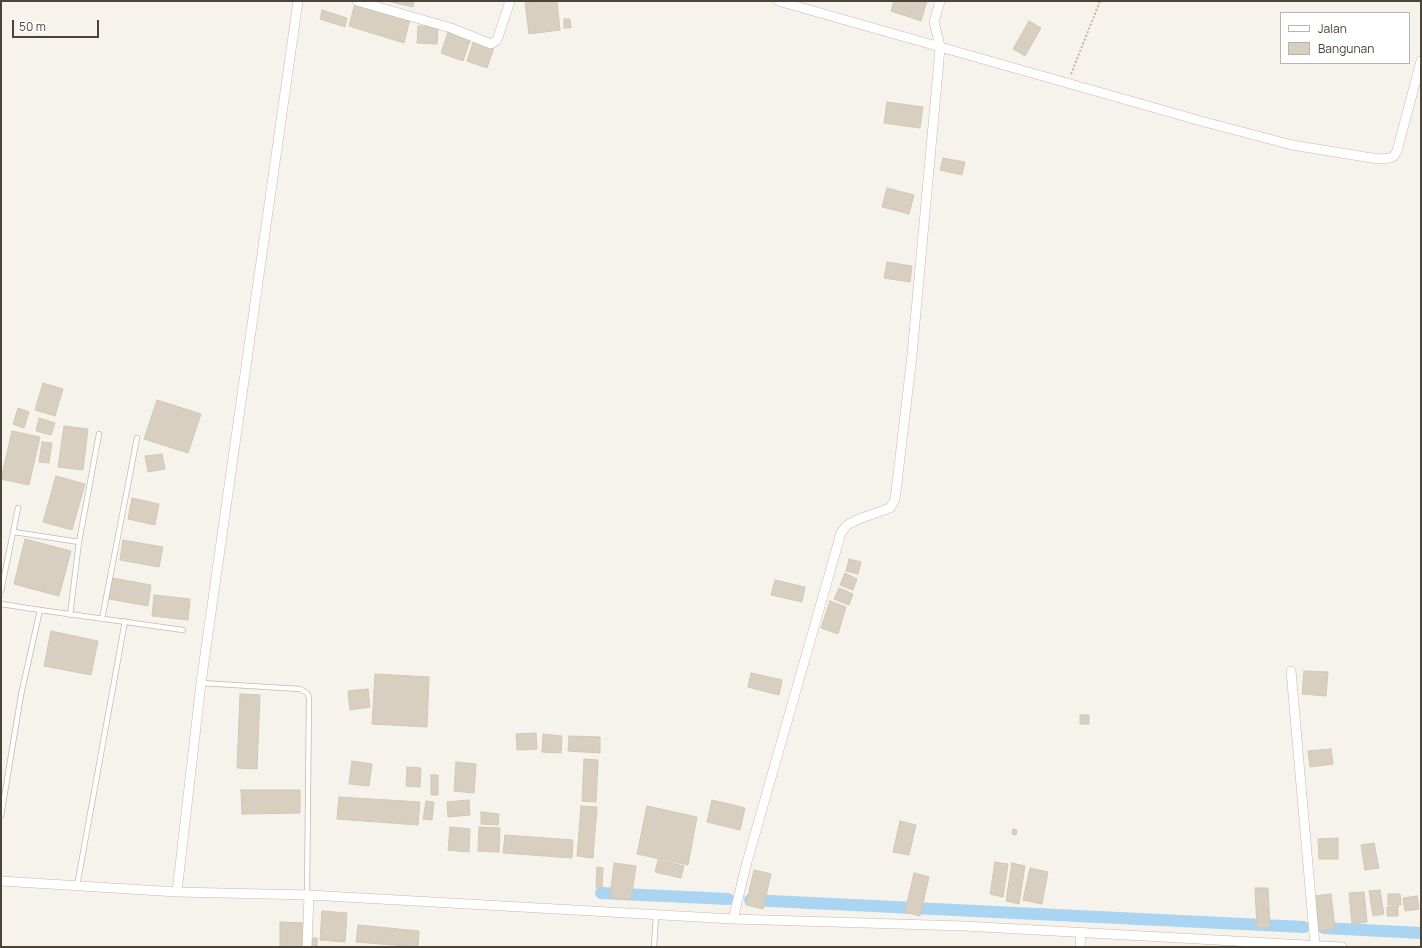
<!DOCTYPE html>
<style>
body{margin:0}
#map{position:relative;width:1422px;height:948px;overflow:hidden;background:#f6f3ec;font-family:Manrope,sans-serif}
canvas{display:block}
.frame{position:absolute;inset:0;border:2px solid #4b4439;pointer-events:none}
.legend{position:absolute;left:1280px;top:12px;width:130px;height:52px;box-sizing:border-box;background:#fff;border:1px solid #b7b4b0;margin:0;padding:5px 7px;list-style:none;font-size:12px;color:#4b4439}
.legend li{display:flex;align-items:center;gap:8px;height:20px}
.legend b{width:20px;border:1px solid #b7b4b0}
.scale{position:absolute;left:12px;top:20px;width:87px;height:18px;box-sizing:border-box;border:2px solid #4b4439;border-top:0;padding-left:5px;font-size:12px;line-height:14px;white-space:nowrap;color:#4b4439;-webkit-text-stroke:3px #fff;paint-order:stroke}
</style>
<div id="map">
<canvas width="1422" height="948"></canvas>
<div class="frame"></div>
<ul class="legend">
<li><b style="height:5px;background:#fff"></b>Jalan</li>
<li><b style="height:11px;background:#d8cfc1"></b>Bangunan</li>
</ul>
<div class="scale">50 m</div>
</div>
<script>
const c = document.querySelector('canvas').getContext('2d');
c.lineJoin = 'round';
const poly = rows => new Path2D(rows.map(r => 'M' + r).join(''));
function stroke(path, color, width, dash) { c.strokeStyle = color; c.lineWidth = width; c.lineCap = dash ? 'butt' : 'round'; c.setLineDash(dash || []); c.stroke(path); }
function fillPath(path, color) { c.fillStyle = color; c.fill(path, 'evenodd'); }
const canal = poly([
 [601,893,728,899],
 [750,900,1304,927],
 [1324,928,1421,933]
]);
const building = poly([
 [387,1,414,1,413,7,387,1],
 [540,1,557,1,560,30,529,34,525,3,540,1],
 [894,1,927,1,921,21,891,11,894,1],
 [355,3,410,19,404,43,349,26,355,3],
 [322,10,347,18,345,27,320,19,322,10],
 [564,19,570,19,571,28,564,28,564,19],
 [1029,21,1041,28,1025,56,1013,49,1029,21],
 [418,26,438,27,437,44,417,43,418,26],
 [448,32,470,40,463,61,441,53,448,32],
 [474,40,494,47,487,68,467,61,474,40],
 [887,102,923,107,920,128,884,123,887,102],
 [943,158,965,162,962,175,940,170,943,158],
 [887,188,914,195,909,214,882,207,887,188],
 [887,262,912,266,910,282,884,278,887,262],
 [43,383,63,389,55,416,35,410,43,383],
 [157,400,201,414,188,453,144,439,157,400],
 [18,408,29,412,24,428,13,424,18,408],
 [39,418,55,423,51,435,36,431,39,418],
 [64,426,88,429,83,470,58,467,64,426],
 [12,431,40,437,29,485,1,479,12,431],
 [42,442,52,443,49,463,39,462,42,442],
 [162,454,165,469,148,472,145,456,162,454],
 [56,476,85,484,72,530,43,522,56,476],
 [132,498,159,504,155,525,128,519,132,498],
 [25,539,71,551,59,596,14,584,25,539],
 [123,540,163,547,159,567,120,560,123,540],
 [849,559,861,562,858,574,846,571,849,559],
 [845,573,857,579,853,590,840,585,845,573],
 [112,578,151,585,148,606,109,599,112,578],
 [775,580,805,587,802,602,771,595,775,580],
 [839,588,853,594,849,605,834,599,839,588],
 [154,595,190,599,188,620,152,616,154,595],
 [830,601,846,607,838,634,821,628,830,601],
 [51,631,98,641,91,675,44,666,51,631],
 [1304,671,1328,672,1326,696,1302,694,1304,671],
 [751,673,782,680,779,695,748,687,751,673],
 [375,674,429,677,427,727,372,724,375,674],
 [368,689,370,707,350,710,348,691,368,689],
 [240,694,260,695,257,769,237,768,240,694],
 [1080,715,1089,715,1089,724,1080,724,1080,715],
 [536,733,537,749,517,750,516,734,536,733],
 [543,734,562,736,561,753,542,752,543,734],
 [569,736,600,737,600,753,568,751,569,736],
 [1331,749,1333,764,1310,767,1308,751,1331,749],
 [584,759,598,760,596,802,582,801,584,759],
 [352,761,372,764,369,786,349,784,352,761],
 [456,762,476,764,474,793,454,791,456,762],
 [407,767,421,768,420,787,406,786,407,767],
 [431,775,438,775,438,795,431,795,431,775],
 [241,790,300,790,300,813,242,814,241,790],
 [339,797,420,802,418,825,337,819,339,797],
 [469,800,470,815,448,817,447,802,469,800],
 [712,800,745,808,740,830,707,822,712,800],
 [426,801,434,802,432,820,423,819,426,801],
 [581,806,597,807,593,858,577,856,581,806],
 [647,806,697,817,688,865,637,854,647,806],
 [481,812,499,814,498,825,481,824,481,812],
 [900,821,916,825,909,855,893,852,900,821],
 [450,827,470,829,469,852,448,850,450,827],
 [479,827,500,828,499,852,478,851,479,827],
 [1013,829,1017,830,1016,835,1012,834,1013,829],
 [505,835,573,840,572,858,503,853,505,835],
 [1338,838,1338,859,1319,859,1318,839,1338,838],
 [1374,843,1379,868,1365,870,1361,845,1374,843],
 [658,860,684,866,681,878,655,872,658,860],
 [995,862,1008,864,1003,897,990,894,995,862],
 [614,863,636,866,631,900,610,897,614,863],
 [1012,863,1025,866,1019,904,1006,901,1012,863],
 [597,867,603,868,602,888,596,888,597,867],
 [1030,868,1048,872,1042,904,1023,900,1030,868],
 [754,870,771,874,763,909,746,905,754,870],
 [914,873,929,877,920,916,905,912,914,873],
 [1255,888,1268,888,1270,928,1257,928,1255,888],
 [1380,890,1384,914,1373,916,1369,891,1380,890],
 [1364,892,1367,922,1352,924,1349,893,1364,892],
 [1331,894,1335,929,1319,931,1315,896,1331,894],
 [1388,894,1400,894,1401,905,1388,905,1388,894],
 [1417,896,1419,909,1405,911,1403,898,1417,896],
 [1398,906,1398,916,1387,916,1387,907,1398,906],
 [322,911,347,913,345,942,320,940,322,911],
 [280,922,305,923,305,947,280,947,280,922],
 [358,925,419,931,418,947,356,942,358,925],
 [309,938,317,938,317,947,309,947,309,938]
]);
const path = poly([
 [1071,74,1100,1]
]);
const service = poly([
 [14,532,79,542],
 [1,591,18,508],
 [1,604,40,610,21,695,1,816],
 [40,610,183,630],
 [70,615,79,542,99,434],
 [102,619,137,438],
 [201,683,300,689,307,693,309,697,307,895],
 [77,886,125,621],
 [654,947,656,915]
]);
const minor = poly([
 [357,1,451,28,491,44,497,40,510,1],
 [778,1,1201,121,1292,145,1378,159,1390,158,1394,156,1397,151,1421,61],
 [1291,671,1315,945],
 [1,881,177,892,309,895,733,919,964,926,1342,947],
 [177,892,201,683,298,1],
 [733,919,747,862,841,533,847,525,859,519,890,508,895,500,912,355,939,60,940,46,934,22,940,1],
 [307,947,309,895],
 [1080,947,1081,933]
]);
stroke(canal, '#a9d4f2', 12);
fillPath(building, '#d8cfc1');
stroke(building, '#d3c7b4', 1);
stroke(service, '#c2bbae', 6);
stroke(minor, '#c2bbae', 10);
stroke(path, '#c4b79f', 2, [2, 2]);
stroke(service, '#fff', 4.5);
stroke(minor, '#fff', 9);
</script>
